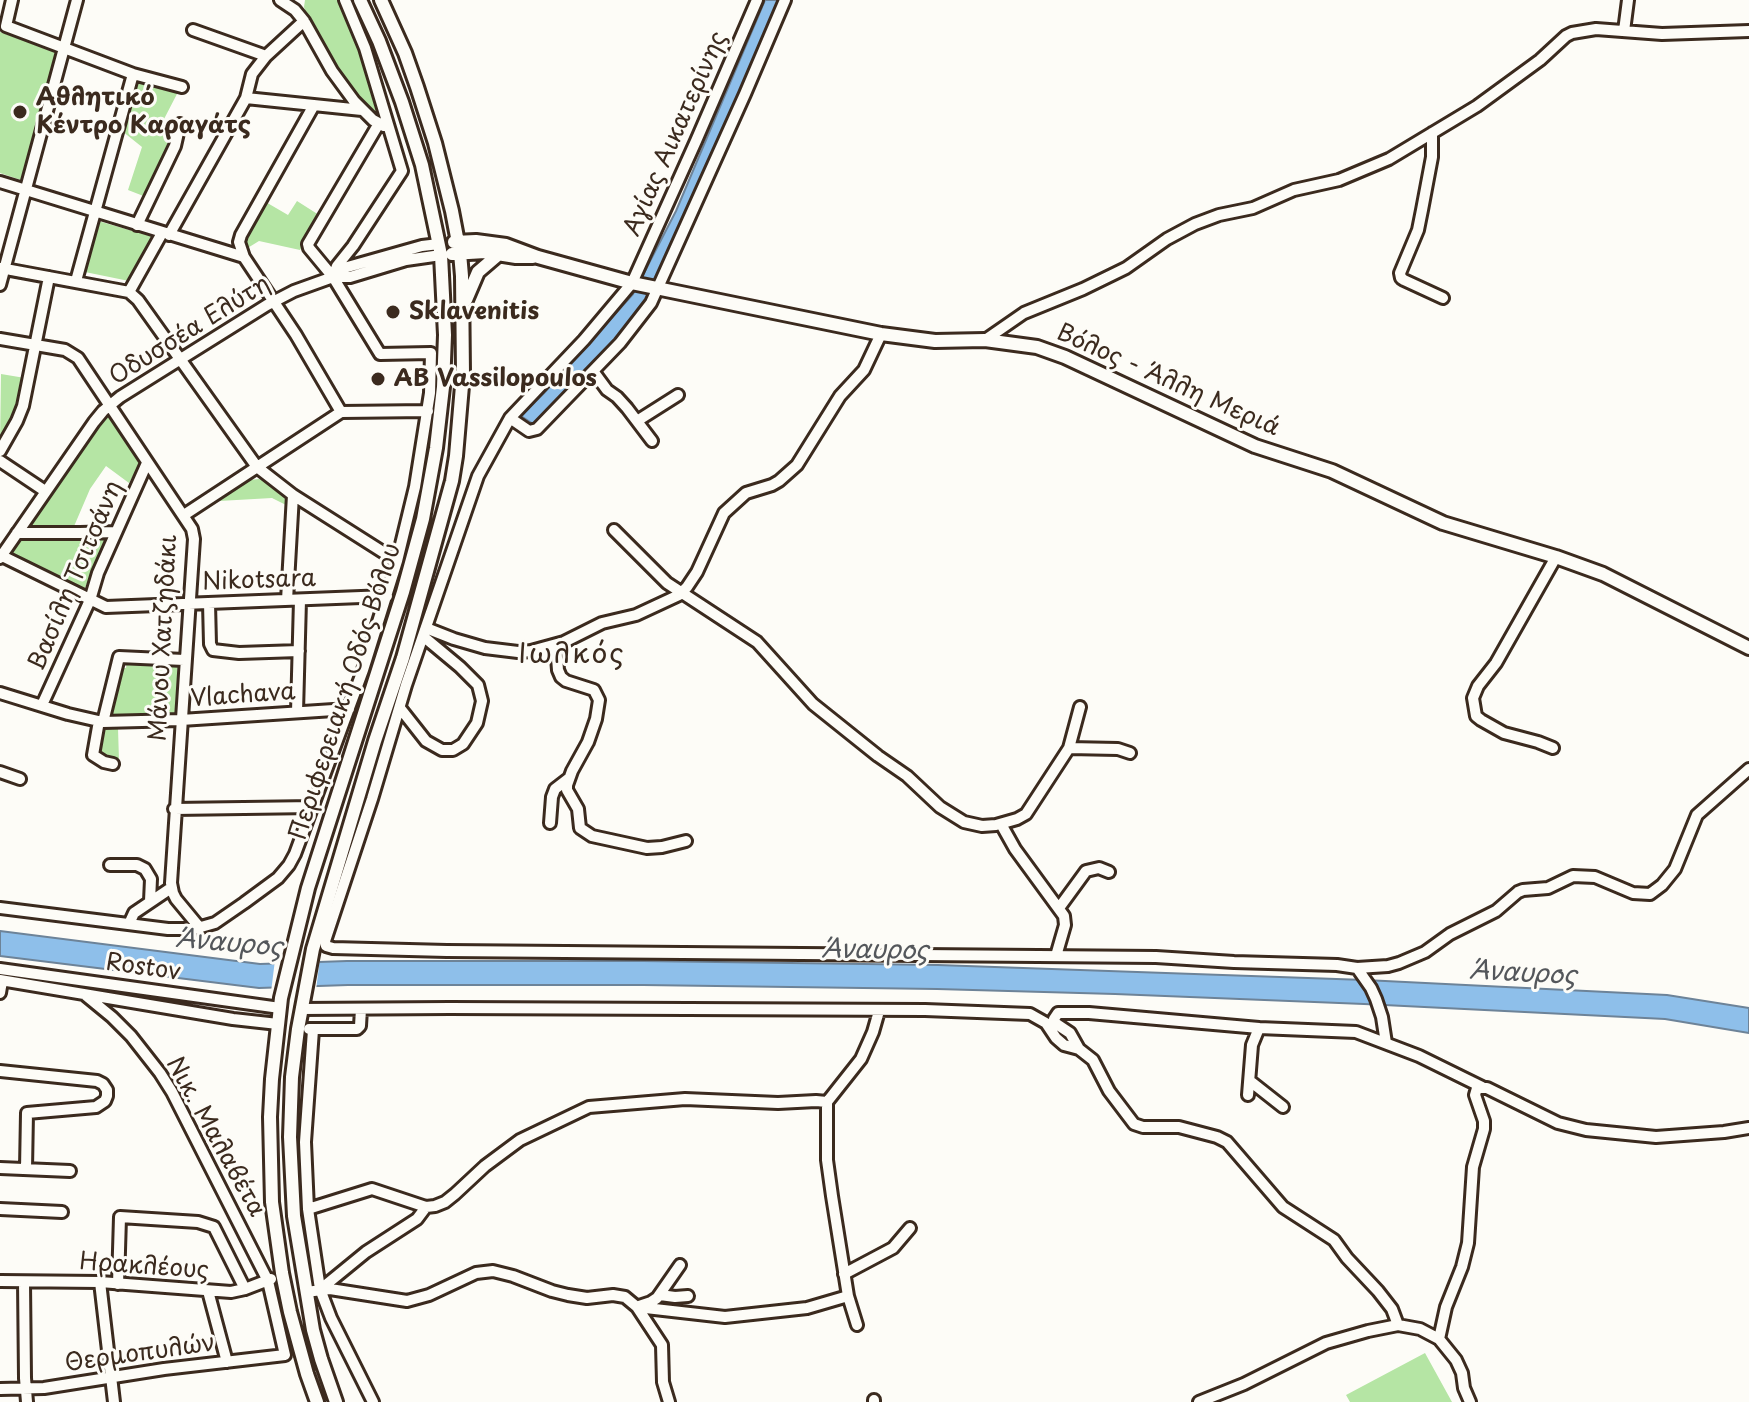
<!DOCTYPE html>
<meta charset="utf-8">
<style>
body{margin:0}
canvas{display:block;background:#fdfcf7}
</style>
<canvas width="1749" height="1402"></canvas>
<script>
const c = document.querySelector('canvas').getContext('2d');
c.lineJoin = 'round';
function fillPath(path, color) { c.fillStyle = color; c.fill(path, 'evenodd'); }
const poly = rows => new Path2D(rows.map(r => 'M' + r).join(''));
function stroke(path, color, width, dash) { c.strokeStyle = color; c.lineWidth = width; c.lineCap = dash ? 'butt' : 'round'; c.setLineDash(dash || []); c.stroke(path); }
function drawText(font, color, halo, rows, align = 'center') {
  c.font = font + ' "Playpen Sans",sans-serif'; c.lineWidth = 6; c.setLineDash([]); c.textBaseline = 'middle'; c.strokeStyle = halo; c.fillStyle = color; for (const [text, x, y, turn = 0] of rows) {
    c.save(); c.translate(x, y); c.rotate((+turn || 0) * Math.PI / 180); c.textAlign = isNaN(turn) ? turn : align; if (halo) c.strokeText(text, 0, 0); c.fillText(text, 0, 0); c.restore();
  }
}
const green = poly([
 [305,0,343,0,360,43,381,116,375,116,361,101,328,59,312,31,304,7],
 [0,32,56,52,21,180,0,173],
 [141,80,178,92,163,121,175,127,169,151,146,197,128,190,142,147,122,131,134,82,139,83],
 [264,201,288,215,297,201,319,215,300,250,259,241,246,249,243,239],
 [98,221,154,237,129,281,85,272],
 [1,374,25,378,21,403,0,445],
 [107,415,112,418,142,461,129,483,106,466,90,489,72,531,25,530],
 [259,479,266,481,288,497,286,505,272,498,219,501,249,480],
 [21,535,110,535,84,590,10,554],
 [127,660,178,662,175,715,107,718,119,668,126,668],
 [101,727,118,728,119,761,104,759,95,752],
 [1425,1353,1452,1402,1350,1402,1346,1395]
]);
const water = poly([
 [765,0,779,0,649,302,536,426,521,416,544,393,633,294,676,211,765,0],
 [0,931,260,964,347,961,643,961,938,965,1365,980,1667,995,1749,1008,1749,1033,1665,1019,1364,1004,1115,994,937,989,643,985,348,985,259,988,0,956,0,931]
]);
const pier = poly([
 [320,958,316,990,271,992,275,960]
]);
const minor = poly([
 [12,0,6,26,133,74,182,87],
 [280,0,295,10,304,21,332,71,354,101,373,120,384,126],
 [757,0,696,141,632,283,584,340,510,418,478,476,406,685,372,799,325,941,326,946,333,948,447,951,1156,957,1234,962,1337,965,1357,968,1388,966,1399,963,1425,952,1450,934,1496,911,1518,892,1523,890,1548,888,1573,876,1595,877,1633,893,1650,894,1662,885,1675,869,1697,815,1749,769],
 [193,30,266,56],
 [1624,31,1628,0],
 [246,98,362,110],
 [1432,133,1432,157,1422,210,1418,230,1400,273,1401,278,1404,280,1443,298],
 [0,182,244,257,296,335,341,412,428,411],
 [137,225,175,146,180,124],
 [169,235,246,98,252,74,266,56,304,21],
 [244,257,239,242,241,235,314,105],
 [0,268,129,292,138,300,257,467,293,495,397,561],
 [335,275,344,268,422,246,439,244],
 [333,277,337,266,353,246,402,171,365,48,345,0],
 [76,281,133,74],
 [0,285,77,0],
 [129,292,162,233],
 [0,339,65,350,78,358,192,529,194,539,171,883,173,893,176,899,200,928],
 [985,340,1024,313,1083,289,1126,268,1167,239,1195,224,1219,215,1253,208,1294,190,1339,180,1389,159,1477,106,1540,60,1566,36,1572,33,1596,29,1662,34,1749,31],
 [593,371,607,390,617,397,627,408,652,441],
 [510,418,529,431,537,429,620,343,651,303,745,94,785,0],
 [637,421,678,395],
 [0,451,17,421,23,406,49,277],
 [0,461,45,491],
 [184,515,341,412],
 [614,530,667,583,757,642,813,704,878,756,907,776,940,807,964,822,982,826,996,825,1017,819,1026,814,1069,748,1080,707],
 [17,533,80,533,116,532],
 [0,555,106,607,387,596],
 [0,558,94,422,103,411,120,397,267,305,294,291,333,277,350,277,406,260,441,255],
 [287,600,293,495],
 [209,603,210,644,213,650,239,653,299,651],
 [426,628,454,639,485,648,518,652,531,651,564,642,602,623,636,615,679,595,687,587,697,572,724,513,746,493,772,485,779,481,797,465,840,396,864,370,881,334],
 [556,645,558,670,561,677,566,681,594,690,599,700,596,719,588,742,572,771,567,785,567,790,578,809,580,828,592,836,647,848,662,847,686,841],
 [0,693,68,714,103,722,181,720,349,709],
 [42,705,90,600,98,573,147,463],
 [400,708,426,741,442,750,453,750,463,744,477,723,482,701,478,685,460,667,424,637],
 [297,712,300,600],
 [99,721,93,755,104,762,113,764],
 [103,722,119,657,184,660],
 [1069,748,1118,749,1130,753],
 [1553,748,1538,742,1504,733,1481,720,1476,716,1473,698,1478,686,1496,663,1556,557],
 [0,772,20,779],
 [174,809,314,807],
 [550,823,552,797,555,789,568,779],
 [1001,824,1015,849,1064,916,1065,925,1056,956],
 [110,865,137,865,145,869,151,879,150,901],
 [0,908,168,929,194,929,215,923,244,903,278,878,289,865,295,854,363,670,397,561,415,487,430,393,431,353,380,354,333,277,309,248,308,244,378,125],
 [1059,908,1086,871,1099,868,1109,872],
 [129,924,134,913,171,888],
 [1357,968,1371,988,1376,999,1382,1017,1386,1043],
 [0,969,280,1008],
 [0,980,233,1019,278,1024],
 [0,993,2,981],
 [301,1009,450,1008,925,1010,1030,1014,1046,1023,1056,1038,1064,1045,1079,1049,1093,1060,1109,1091,1134,1124,1143,1127,1179,1127,1217,1137,1227,1142,1283,1207,1334,1240,1347,1258,1378,1291,1392,1309,1398,1325],
 [309,1029,357,1029,360,1026,361,1009],
 [313,1030,305,1142,308,1209,320,1289,331,1318,373,1402],
 [1079,1049,1070,1033,1055,1023,1054,1019,1058,1013,1089,1013,1259,1028],
 [0,1071,97,1081,103,1084,107,1090,107,1096,105,1101,96,1107,27,1113,26,1169],
 [1250,1081,1283,1107],
 [1248,1095,1252,1045,1259,1028,1356,1032,1419,1056,1482,1087],
 [827,1102,861,1059,873,1032,879,1011],
 [0,1168,70,1171],
 [0,1209,62,1212],
 [308,1209,372,1189,426,1207,435,1206,445,1202,455,1194,485,1166,520,1140,589,1107,685,1099,778,1103,816,1101,827,1102,827,1160,832,1196,848,1296,857,1325],
 [844,1274,893,1248,910,1228],
 [0,1281,100,1282,231,1292,245,1289,271,1279],
 [24,1282,25,1378,27,1402],
 [100,1282,114,1402],
 [118,1284,120,1217,198,1222,214,1227,245,1289],
 [322,1288,366,1252,417,1219,426,1207],
 [208,1291,227,1362],
 [306,1292,330,1289,407,1301,429,1295,476,1273,493,1271,513,1276,552,1291,568,1295,587,1298,613,1295,625,1297,637,1307,662,1345,663,1382,669,1402],
 [660,1295,675,1297,688,1296],
 [639,1306,651,1302,657,1298,680,1265],
 [637,1307,725,1317,807,1308,848,1296],
 [1439,1339,1446,1307,1462,1267,1468,1243,1473,1167,1484,1129,1484,1121,1475,1095,1477,1088,1487,1088,1558,1123,1586,1130,1656,1137,1724,1132,1749,1128],
 [0,1389,44,1388,164,1369,285,1355,268,1281,172,1092,160,1073,131,1036,112,1017,84,994],
 [874,1402,874,1400],
 [1199,1402,1244,1384,1326,1343,1368,1331,1398,1325,1420,1329,1439,1339,1456,1360,1462,1373,1464,1388,1470,1402]
]);
const major = poly([
 [454,242,476,241,506,245,538,257,632,283,881,334,935,341,985,340,1037,347,1065,357,1255,446,1332,471,1443,523,1556,557,1603,574,1749,648],
 [452,254,485,252,516,257,533,257],
 [466,300,478,272,499,254],
 [317,1402,307,1374,290,1312,282,1273,272,1202,270,1117,272,1079,281,998,308,888,403,592,423,519,436,448,443,387,445,335,441,255,422,165,402,102,379,41,360,0],
 [336,1402,321,1359,313,1330,294,1216,290,1137,292,1077,298,1029,313,949,375,741,403,658,452,481,456,456,463,374,462,276,460,253,452,211,435,143,417,87,405,53,381,0]
]);
const markers = [
 [20,112,8,"#3b2a1e"],
 [393,312,8,"#3b2a1e"],
 [378,379,8,"#3b2a1e"]
];
const poiNames = [
 ["Αθλητικό",36,98],
 ["Κέντρο Καραγάτς",36,126],
 ["Sklavenitis",409,312],
 ["AB Vassilopoulos",394,379]
];
const streetNames = [
 ["Αγίας Αικατερίνης",676,134,-66],
 ["Οδυσσέα Ελύτη",190,331,-32],
 ["Βόλος - Άλλη Μεριά",1168,381,24],
 ["Βασίλη Τσιτσάνη",76,576,-67],
 ["Nikotsara",259,581,-2],
 ["Μάνου Χατζηδάκι",164,638,-87],
 ["Περιφερειακή Οδός Βόλου",346,692,-72],
 ["Vlachava",243,696,-4],
 ["Rostov",143,968,8],
 ["Νικ. Μαλαβέτα",215,1137,61],
 ["Ηρακλέους",144,1267,4],
 ["Θερμοπυλών",140,1354,-8]
];
const waterNames = [
 ["Άναυρος",229,944,5],
 ["Άναυρος",875,951,1],
 ["Άναυρος",1523,974,3]
];
const quarterNames = [
 ["Ιωλκός",572,655]
];
fillPath(green, '#b5e5a4');
fillPath(water, '#8ebfea');
stroke(water, '#6d8398', 2);
fillPath(pier, '#fdfcf7');
stroke(minor, '#3b2a1e', 16);
stroke(major, '#3b2a1e', 18);
stroke(minor, '#fdfcf7', 10);
stroke(major, '#fdfcf7', 12);
for (const [x, y, r, color] of markers) { const dot = new Path2D(); dot.arc(x, y, r, 0, 2 * Math.PI); c.fillStyle = color; c.fill(dot); stroke(dot, '#fdfcf7', 3); }
drawText('bold 24px', '#3b2a1e', '#fdfcf7', poiNames, 'left');
drawText('24px', '#3b2a1e', '#fdfcf7', streetNames);
drawText('italic 26px', '#54575b', '#fdfcf7', waterNames);
c.letterSpacing = '2px';
drawText('28px', '#3b2a1e', '#fdfcf7', quarterNames);
c.letterSpacing = '0px';
</script>
